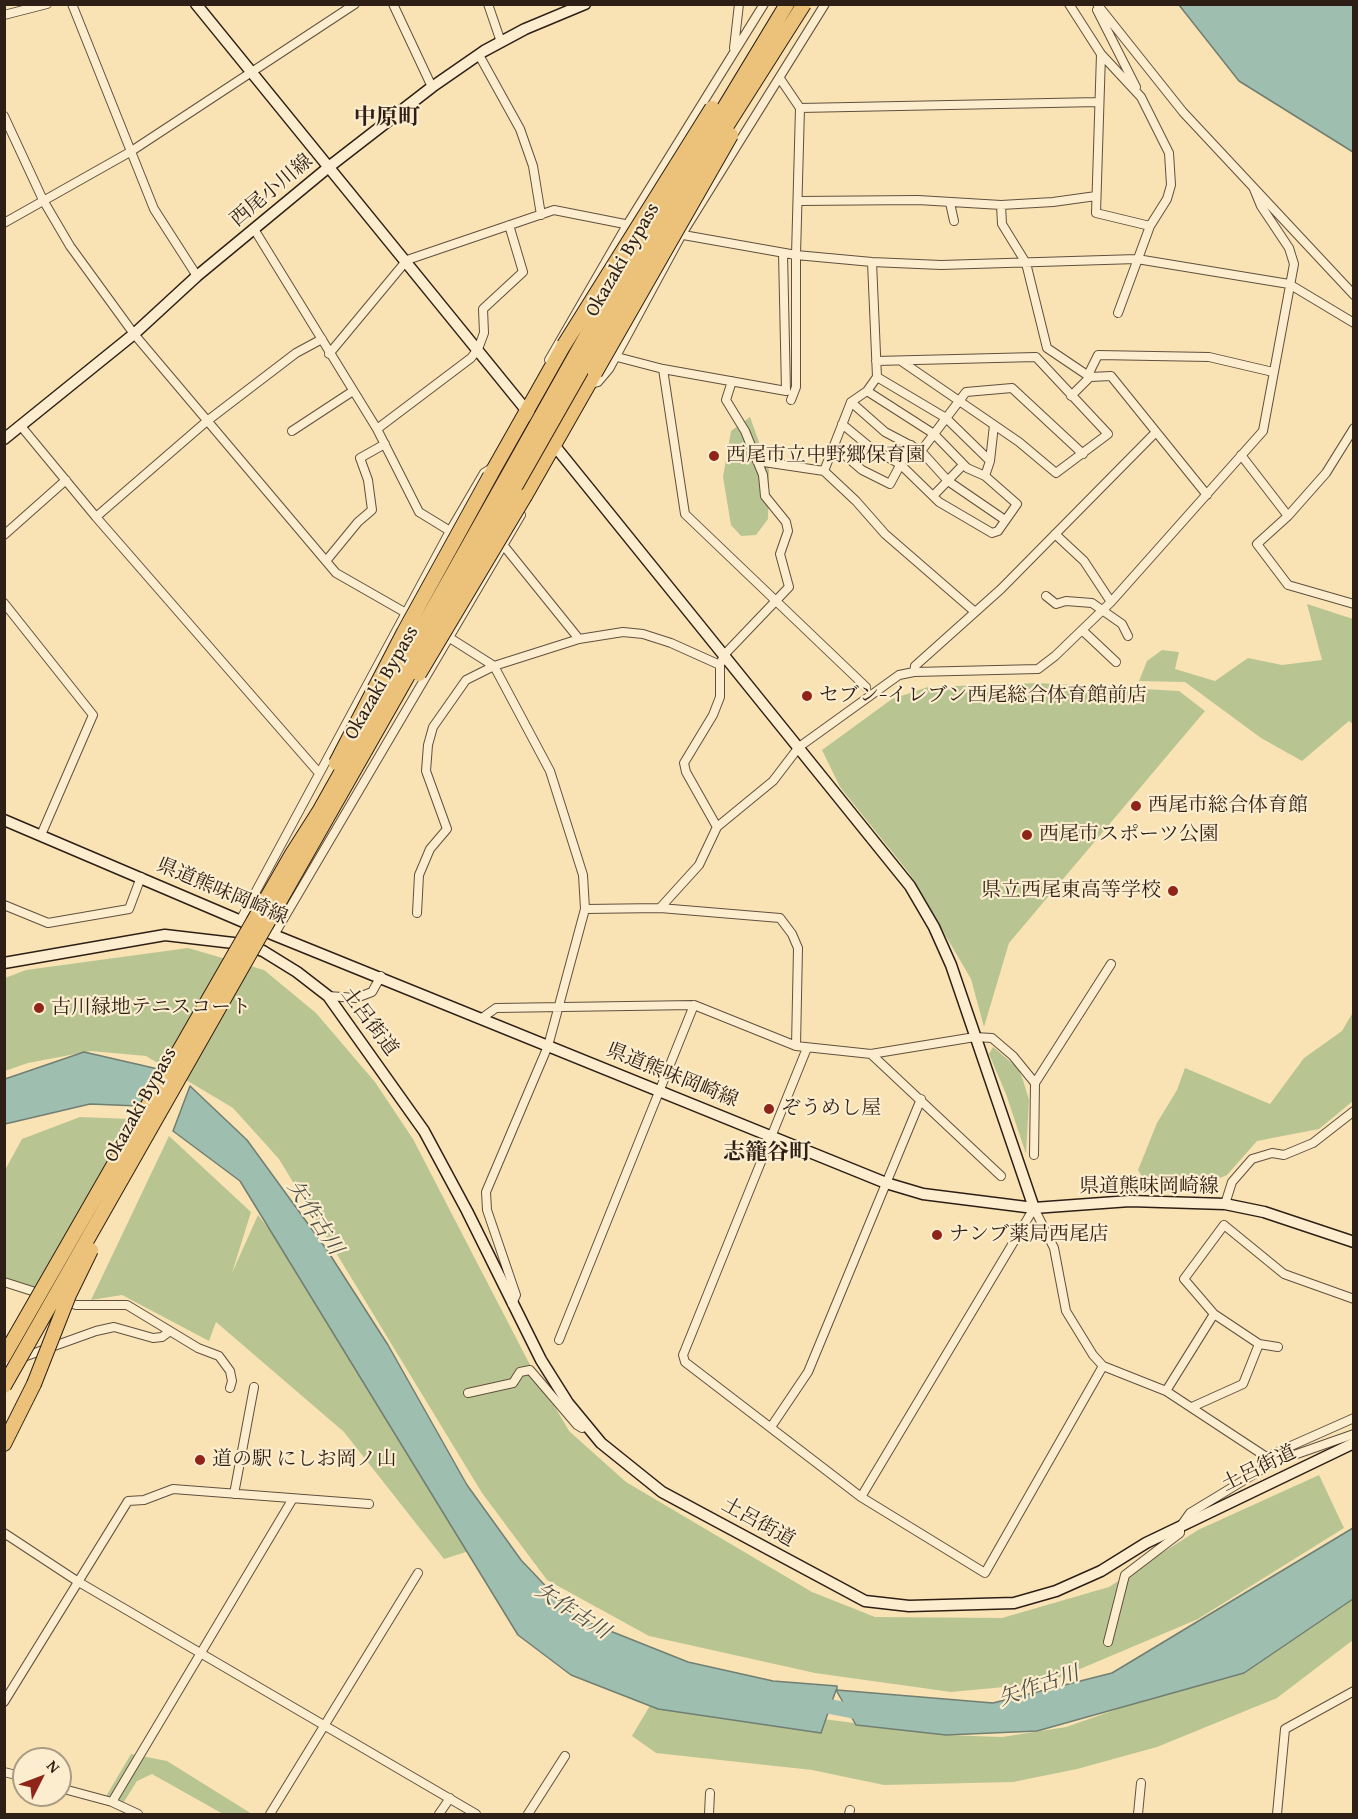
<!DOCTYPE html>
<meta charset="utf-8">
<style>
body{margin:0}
#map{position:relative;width:1358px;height:1819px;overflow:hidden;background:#f9e3b4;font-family:"Gentium Book Plus",serif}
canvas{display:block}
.frame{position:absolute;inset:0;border:6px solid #2e1f16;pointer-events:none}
.north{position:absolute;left:12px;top:1747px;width:60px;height:60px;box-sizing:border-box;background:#fbedce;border:2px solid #a99b84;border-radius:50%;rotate:48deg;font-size:16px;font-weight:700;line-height:24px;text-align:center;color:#2e1f16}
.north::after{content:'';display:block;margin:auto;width:21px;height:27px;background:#8f2418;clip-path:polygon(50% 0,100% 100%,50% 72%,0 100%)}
</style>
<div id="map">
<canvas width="1358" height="1819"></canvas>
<div class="frame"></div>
<div class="north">N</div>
</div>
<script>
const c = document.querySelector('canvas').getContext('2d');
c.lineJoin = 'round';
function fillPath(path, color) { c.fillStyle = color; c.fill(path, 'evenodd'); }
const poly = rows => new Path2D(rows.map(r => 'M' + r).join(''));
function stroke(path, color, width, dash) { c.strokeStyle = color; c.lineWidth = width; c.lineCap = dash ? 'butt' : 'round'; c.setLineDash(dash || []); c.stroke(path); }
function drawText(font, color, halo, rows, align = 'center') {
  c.font = font + ' "Gentium Book Plus","Noto Serif JP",serif'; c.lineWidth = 4.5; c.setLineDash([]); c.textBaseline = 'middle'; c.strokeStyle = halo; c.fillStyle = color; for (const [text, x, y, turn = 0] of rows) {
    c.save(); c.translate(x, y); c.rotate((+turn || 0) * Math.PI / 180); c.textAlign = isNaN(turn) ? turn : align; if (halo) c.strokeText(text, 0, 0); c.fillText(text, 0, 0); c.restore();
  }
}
const green = poly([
 [750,417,769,470,768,519,756,535,741,536,731,525,723,477,731,431],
 [1307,604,1353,619,1354,725,1349,721,1302,761,1261,738,1185,682,1139,681,1147,661,1162,650,1179,652,1175,669,1215,681,1248,658,1282,665,1322,660],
 [1038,683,1179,691,1205,711,1009,943,984,1027,971,979,909,873,840,787,822,750,892,699,928,687],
 [188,948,264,970,316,1013,375,1082,413,1139,528,1361,569,1431,626,1482,812,1592,875,1617,1002,1618,1109,1587,1198,1530,1319,1475,1344,1528,1198,1619,1047,1683,951,1692,815,1673,649,1636,547,1580,482,1493,279,1159,233,1108,146,1056,91,1051,28,1063,5,1071,5,978,26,970],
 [1353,1012,1353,1101,1319,1129,1257,1141,1227,1175,1209,1183,1180,1185,1144,1180,1138,1170,1157,1123,1177,1090,1185,1068,1270,1104,1304,1058,1342,1031],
 [993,1047,1018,1068,1023,1080,1029,1100,1026,1154,1006,1094,989,1054],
 [80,1117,130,1119,38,1292,5,1280,5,1170,22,1139],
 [169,1136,251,1212,232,1273,258,1215,356,1342,469,1551,444,1559,344,1432,216,1322,209,1341,122,1295,91,1300],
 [1353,1568,1353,1640,1277,1698,1157,1747,1077,1769,1013,1782,884,1785,812,1770,656,1753,632,1736,655,1697,946,1735,1002,1737,1066,1727,1132,1704],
 [131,1754,167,1761,252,1814,223,1814,152,1774,137,1781,122,1805,105,1798]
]);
const water = poly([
 [1179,5,1353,5,1353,152,1239,81,1179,5],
 [84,1052,158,1069,139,1106,90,1104,5,1124,5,1079,84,1052],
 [190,1086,247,1140,327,1250,388,1345,467,1485,521,1560,575,1617,688,1662,773,1681,837,1686,837,1690,993,1703,1112,1673,1353,1528,1353,1599,1244,1673,1037,1731,946,1735,856,1725,836,1690,821,1733,658,1709,571,1675,518,1635,240,1181,173,1131,190,1086]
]);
const river = poly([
 [812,1703,868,1714]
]);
const street = poly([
 [72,4,154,209,197,276],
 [393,4,432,87],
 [488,4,501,42],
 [1069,4,1101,54,1096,213,1150,226],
 [1097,4,1183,112,1354,295],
 [1097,10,1136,87],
 [4,15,47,4],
 [734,48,739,4],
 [1101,54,1141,97,1169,153,1171,185,1167,199,1150,226,1118,313],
 [479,55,520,129,533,166,541,215],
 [781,80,800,108,796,255,796,387,791,400],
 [800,108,1099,102],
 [4,116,43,200,70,246,134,334,336,573,413,617],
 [798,201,918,200,1001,205,1053,202,1096,196],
 [950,203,954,221],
 [1001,205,1002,224,1026,263,1047,348,1090,377,1111,376,1207,495],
 [4,223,130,152,355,4],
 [254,229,377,429,419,512,450,531],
 [672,233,796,255,872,262,941,265,1137,259,1289,284,1354,323],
 [329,354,407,260,554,210,640,227],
 [617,357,663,369,786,391,783,253],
 [549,360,627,225,764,4],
 [876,361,1036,357,1108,434,1056,473,1019,442,901,361],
 [663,369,685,514,866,687],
 [1088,375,1098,355,1209,357,1273,372],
 [877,377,946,418,990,461,994,425],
 [588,385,598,382,609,369,682,234,825,4],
 [867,391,934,434,967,468,985,476],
 [1071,396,1090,377],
 [851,402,885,432,921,451,966,392,1012,388,1083,454],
 [842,424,871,448,900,464,939,502,992,533,998,531,1017,504,985,476,990,461],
 [20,425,96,517,319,773],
 [1354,428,1326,473,1288,516,1257,544,1288,585,1354,604],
 [377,429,471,358,478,349,484,333,483,309,523,272,509,225],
 [292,431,353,391],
 [834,446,862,470,890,484,911,445],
 [921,451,948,481,1005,520],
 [1241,455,1288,516],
 [757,461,824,471,851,402,867,391,877,377,872,262],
 [824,471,856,501,885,534,975,612],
 [933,496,963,465],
 [96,517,207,421,296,353,322,339],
 [1055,534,1084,561,1111,602],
 [4,535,66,480],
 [504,546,579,639],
 [326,561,358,522,372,510,368,480,360,458,385,444],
 [1046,596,1056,604,1066,601,1092,603,1122,624,1128,636],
 [4,603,93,715,41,835],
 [1082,630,1116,662],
 [442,633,494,666,550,771,583,875,585,909,548,1046,486,1192,487,1210,516,1295,512,1304],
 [914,672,915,666,1001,589,1156,432],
 [717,827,686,772,684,763,713,715,720,697,720,665,724,655,789,587,780,554,788,531,786,522,765,496,763,475,745,431,726,400,732,381],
 [4,905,48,923,129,909,141,877],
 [660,908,699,865,717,827,773,781,799,747,899,675,914,672,1038,669,1055,656,1111,602,1263,431,1294,264,1289,248,1261,206,1254,189],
 [585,909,660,908,780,918,792,934,798,948,796,1046],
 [417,913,419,875,430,849,447,829,426,771,428,745,433,727,466,680,494,666,579,639,623,632,643,634,671,643,720,665],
 [241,919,450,531,484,473,492,468],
 [274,935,521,515],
 [328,996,356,998,372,992,381,976],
 [482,1018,496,1008,694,1005,796,1046,871,1054,975,1037,992,1038,1013,1056,1035,1083],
 [807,1048,683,1355,685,1362,861,1497,985,1573,1103,1366],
 [871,1054,1001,1176],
 [1034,1155,1035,1083,1111,964],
 [1225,1204,1232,1182,1252,1159,1272,1153,1284,1155,1313,1143,1354,1111],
 [1034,1208,1054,1248,1066,1311,1093,1355,1103,1366,1166,1391,1274,1462],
 [4,1282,76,1305,127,1305,170,1331],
 [559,1340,694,1005],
 [1278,1347,1259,1344,1214,1314,1184,1279,1224,1225,1284,1274,1354,1299],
 [4,1364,96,1331,114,1327,153,1338,162,1337,170,1331,198,1348,219,1356,230,1371,232,1381,230,1388],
 [1166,1391,1214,1314],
 [468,1393,513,1383,520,1372,530,1370,577,1425,582,1428,587,1426],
 [1192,1407,1243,1384,1259,1344],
 [771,1427,808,1372,921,1099],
 [1266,1457,1354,1418],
 [234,1494,254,1387],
 [861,1497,1034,1208],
 [4,1533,77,1581,476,1814],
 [1108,1642,1125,1575,1180,1533,1180,1527,1190,1513,1274,1462,1354,1434],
 [4,1702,128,1501,144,1500,173,1489,369,1504],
 [4,1772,24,1777],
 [60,1788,112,1802,138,1814],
 [112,1802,292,1500],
 [270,1814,418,1573],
 [439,1814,450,1798],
 [528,1814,565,1756],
 [709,1814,710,1793],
 [849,1814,850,1810],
 [1138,1814,1141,1783],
 [1277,1814,1285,1729,1354,1691]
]);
const secondary = poly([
 [196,4,531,416],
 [4,439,134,334,197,276,330,166,432,87,484,51,525,29,585,4],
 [550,440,910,886,934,927,951,965,1034,1208],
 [4,820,274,935,886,1183,923,1194,1034,1208,1130,1201,1225,1204,1264,1212,1354,1242],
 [4,963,165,935,242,944,263,951,297,972,328,996,424,1131,467,1211,541,1360,568,1403,601,1443,662,1492,865,1601,909,1606,1014,1603,1056,1591,1101,1571,1146,1543,1354,1443]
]);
const highway = poly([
 [490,476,564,345],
 [525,496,595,373],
 [4,1444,34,1384]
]);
const highwayBridge = poly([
 [564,345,712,108],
 [595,373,731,135],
 [419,674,525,496],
 [336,763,404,632,490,476],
 [4,1356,292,854,320,810,588,333,787,4],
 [34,1384,69,1295,91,1250],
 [4,1386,598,341,693,179,804,4]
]);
const markers = [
 [714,456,6,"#8f2418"],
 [807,696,6,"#8f2418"],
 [1136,806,6,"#8f2418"],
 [1027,835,6,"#8f2418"],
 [1173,891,6,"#8f2418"],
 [39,1008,6,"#8f2418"],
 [769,1109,6,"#8f2418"],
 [937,1235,6,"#8f2418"],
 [200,1460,6,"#8f2418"]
];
const streetNames = [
 ["西尾小川線",272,191,-40],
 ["Okazaki Bypass",623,260,-60],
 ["Okazaki Bypass",382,683,-60],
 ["県道熊味岡崎線",222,892,23],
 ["土呂街道",369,1022,53],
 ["県道熊味岡崎線",672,1076,22],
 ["Okazaki Bypass",141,1105,-61],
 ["県道熊味岡崎線",1149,1187],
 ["土呂街道",1259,1469,-26],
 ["土呂街道",758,1523,29]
];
const poiNames = [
 ["西尾市立中野郷保育園",726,456],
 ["セブン−イレブン西尾総合体育館前店",819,696],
 ["西尾市総合体育館",1148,806],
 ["西尾市スポーツ公園",1039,835],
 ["県立西尾東高等学校",1161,891,"right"],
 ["古川緑地テニスコート",51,1008],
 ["ぞうめし屋",781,1109],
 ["ナンブ薬局西尾店",949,1235],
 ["道の駅 にしお岡ノ山",212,1460]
];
const waterNames = [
 ["矢作古川",314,1218,57],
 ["矢作古川",572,1612,33],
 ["矢作古川",1039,1687,-19]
];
const quarterNames = [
 ["中原町",387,118],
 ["志籠谷町",767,1153]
];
fillPath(green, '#b8c592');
fillPath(water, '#9ebeb0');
stroke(water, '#717e72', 1.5);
stroke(river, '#9ebeb0', 15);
stroke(street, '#61503e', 10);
stroke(secondary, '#2e1f16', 13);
stroke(highway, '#2e1f16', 16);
stroke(street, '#fbedce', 8);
stroke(secondary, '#fbedce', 10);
stroke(highway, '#ecc27a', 14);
stroke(highwayBridge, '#2e1f16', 16, []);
stroke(highwayBridge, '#ecc27a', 14);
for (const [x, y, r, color] of markers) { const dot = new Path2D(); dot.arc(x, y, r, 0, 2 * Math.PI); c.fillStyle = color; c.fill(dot); stroke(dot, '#fbedce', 2); }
drawText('20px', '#2e1f16', '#fbedce', streetNames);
drawText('20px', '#2e1f16', '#fbedce', poiNames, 'left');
drawText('italic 21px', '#504f44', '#fbedce', waterNames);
drawText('bold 22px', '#2e1f16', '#fbedce', quarterNames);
</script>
